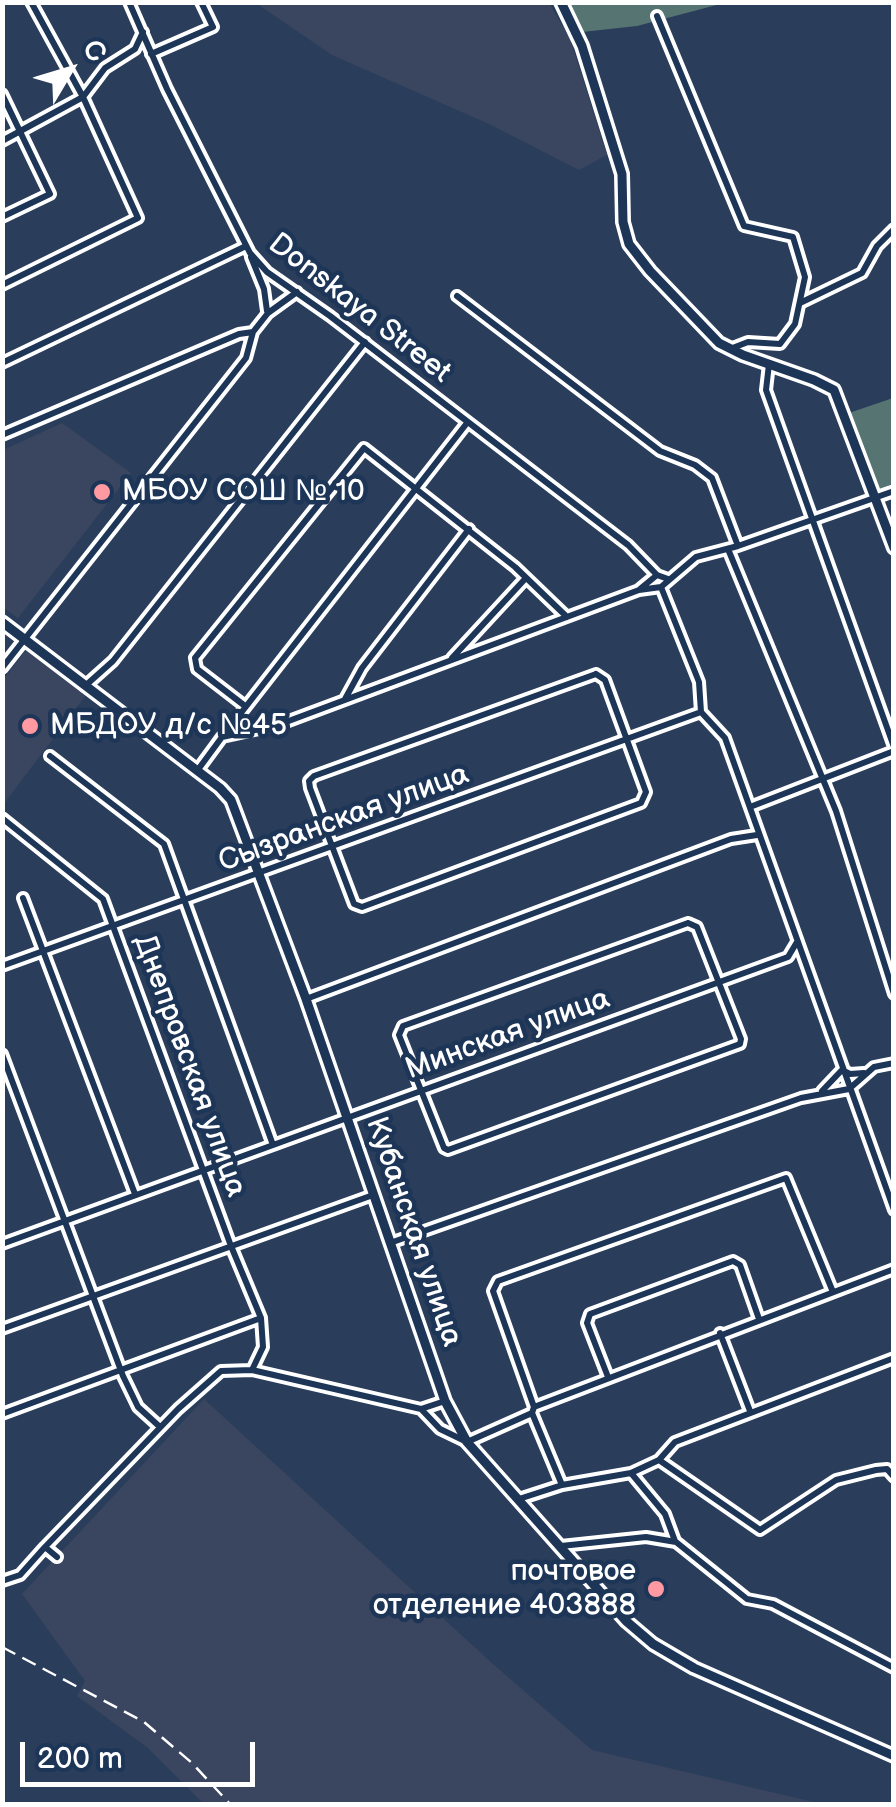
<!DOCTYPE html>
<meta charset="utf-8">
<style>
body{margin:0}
#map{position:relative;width:896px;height:1807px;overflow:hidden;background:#2a3d5b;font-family:"Balsamiq Sans",sans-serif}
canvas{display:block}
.frame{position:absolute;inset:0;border:5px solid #fff;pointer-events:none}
.north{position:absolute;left:20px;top:20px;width:100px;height:100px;-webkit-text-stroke:8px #1d3557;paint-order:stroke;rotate:52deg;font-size:28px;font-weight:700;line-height:40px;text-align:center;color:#fff}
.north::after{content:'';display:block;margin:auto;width:35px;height:45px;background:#fff;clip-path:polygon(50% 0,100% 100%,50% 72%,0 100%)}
.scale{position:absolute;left:20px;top:1742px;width:235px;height:45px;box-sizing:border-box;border:5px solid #fff;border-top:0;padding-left:12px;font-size:30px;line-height:35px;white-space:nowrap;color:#fff;-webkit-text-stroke:8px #1d3557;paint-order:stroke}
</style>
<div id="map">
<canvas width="896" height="1807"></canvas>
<div class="frame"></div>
<div class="north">С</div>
<div class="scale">200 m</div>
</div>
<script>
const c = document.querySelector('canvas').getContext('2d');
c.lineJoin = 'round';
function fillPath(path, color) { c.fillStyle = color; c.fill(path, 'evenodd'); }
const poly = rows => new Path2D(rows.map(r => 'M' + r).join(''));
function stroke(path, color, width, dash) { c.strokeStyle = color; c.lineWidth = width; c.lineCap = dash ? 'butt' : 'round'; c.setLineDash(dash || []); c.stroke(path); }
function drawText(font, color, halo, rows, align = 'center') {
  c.font = font + ' "Balsamiq Sans",sans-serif'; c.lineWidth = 9; c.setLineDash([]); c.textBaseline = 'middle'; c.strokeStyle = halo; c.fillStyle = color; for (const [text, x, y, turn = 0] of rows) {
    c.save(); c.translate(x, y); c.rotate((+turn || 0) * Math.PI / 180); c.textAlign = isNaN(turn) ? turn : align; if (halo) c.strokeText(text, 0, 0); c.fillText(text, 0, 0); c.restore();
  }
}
const built = poly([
 [256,3,549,3,570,39,607,155,579,170,489,124,332,55],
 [62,423,131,473,18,618,3,607,3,450],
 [26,650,86,695,3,805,3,680],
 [204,1399,493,1664,592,1750,822,1804,204,1804,148,1748,77,1696,85,1681,22,1594]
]);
const green = poly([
 [568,3,724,3,637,26,582,32],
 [893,398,893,483,877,492,846,414]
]);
const street = poly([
 [129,2,167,89,250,253,267,272,330,316,628,545,657,575],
 [657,16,744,226,793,237,805,277,795,324,780,344,748,342,730,349],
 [151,54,213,27,201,2],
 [2,94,50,194,2,217],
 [2,141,83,97,105,68,135,49,143,32],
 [251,257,264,289,267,311],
 [2,285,138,218,83,97,31,2],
 [457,296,660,451,695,465,712,478,738,546],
 [800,303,862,273,877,246,894,229],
 [2,363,244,247],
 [769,364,766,390,894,747],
 [2,435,239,334,253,332],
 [728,549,836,811,894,994],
 [661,587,699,682,701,712,725,738,894,1210],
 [640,589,657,575,668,579],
 [452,658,525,579],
 [2,668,246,358,253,332,268,313,297,292],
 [596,674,605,680,646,792,641,803,362,907,354,904,310,788,309,781,314,776,596,674],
 [85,686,113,661,365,342],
 [345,699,362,668,469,529],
 [245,706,197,669,195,658,364,448,515,567,567,617],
 [223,736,467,423],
 [50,756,164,844,273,1145],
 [197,771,222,737,278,725,639,590,661,587,696,557,738,546,894,491],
 [750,807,894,751],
 [2,818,103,899,231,1246,261,1318,263,1347,252,1370],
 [23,898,135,1194],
 [688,923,697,927,741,1039,740,1044,448,1150,444,1148,399,1035,403,1026,688,923],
 [2,966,701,712],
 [306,999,731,839,757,835],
 [2,1054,123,1376,138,1407,160,1427],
 [822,1091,842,1070,850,1074,864,1073],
 [390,1243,801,1098,849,1089,874,1067,894,1063],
 [2,1244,788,957,797,942],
 [2,1329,373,1195],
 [720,1333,750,1411],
 [608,1377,587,1323,590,1314,733,1261,740,1265,759,1319],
 [534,1407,493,1291,498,1281,786,1178,833,1292],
 [421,1409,445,1401],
 [532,1413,562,1485],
 [2,1414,261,1318],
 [659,1460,760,1530,836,1480,876,1470,887,1469,894,1477],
 [631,1473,665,1514,675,1541],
 [519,1499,562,1485,631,1473,659,1460,675,1442,894,1358],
 [561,1546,646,1537,676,1542,747,1599,773,1604,894,1668],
 [57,1557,45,1547,178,1409,221,1371,252,1370,421,1409,440,1429,467,1442,532,1413,534,1407,894,1269],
 [2,1581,20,1575,45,1547]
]);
const secondary = poly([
 [561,2,582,46,622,174,623,222,629,244,650,271,719,343,743,355,814,380,834,390,894,548],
 [2,622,220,788,231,800,306,999,445,1401,467,1442,626,1621,653,1644,694,1668,894,1756]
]);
const rail = poly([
 [2,1647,144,1722,192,1763,230,1804]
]);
const markers = [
 [102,492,10,"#ff9aa2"],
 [30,726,10,"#ff9aa2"],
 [656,1589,10,"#ff9aa2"]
];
const streetNames = [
 ["Donskaya Street",359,309,38],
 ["Сызранская улица",344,819,-20],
 ["Минская улица",508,1035,-20],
 ["Днепровская улица",189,1066,70],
 ["Кубанская улица",413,1232,71]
];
const poiNames = [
 ["МБОУ СОШ № 10",122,492],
 ["МБДОУ д/с №45",50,726],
 ["почтовое",636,1572,"right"],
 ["отделение 403888",636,1606,"right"]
];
fillPath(built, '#3a4660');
fillPath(green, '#567472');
stroke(street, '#fff', 14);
stroke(secondary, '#fff', 16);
stroke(street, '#1d3557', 6);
stroke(secondary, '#1d3557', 9);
stroke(rail, '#fff', 2.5, [15, 8]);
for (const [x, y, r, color] of markers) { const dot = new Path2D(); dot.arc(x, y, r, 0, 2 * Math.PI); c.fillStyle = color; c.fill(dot); stroke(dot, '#1d3557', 4); }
drawText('30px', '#fff', '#1d3557', streetNames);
drawText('30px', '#fff', '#1d3557', poiNames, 'left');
</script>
